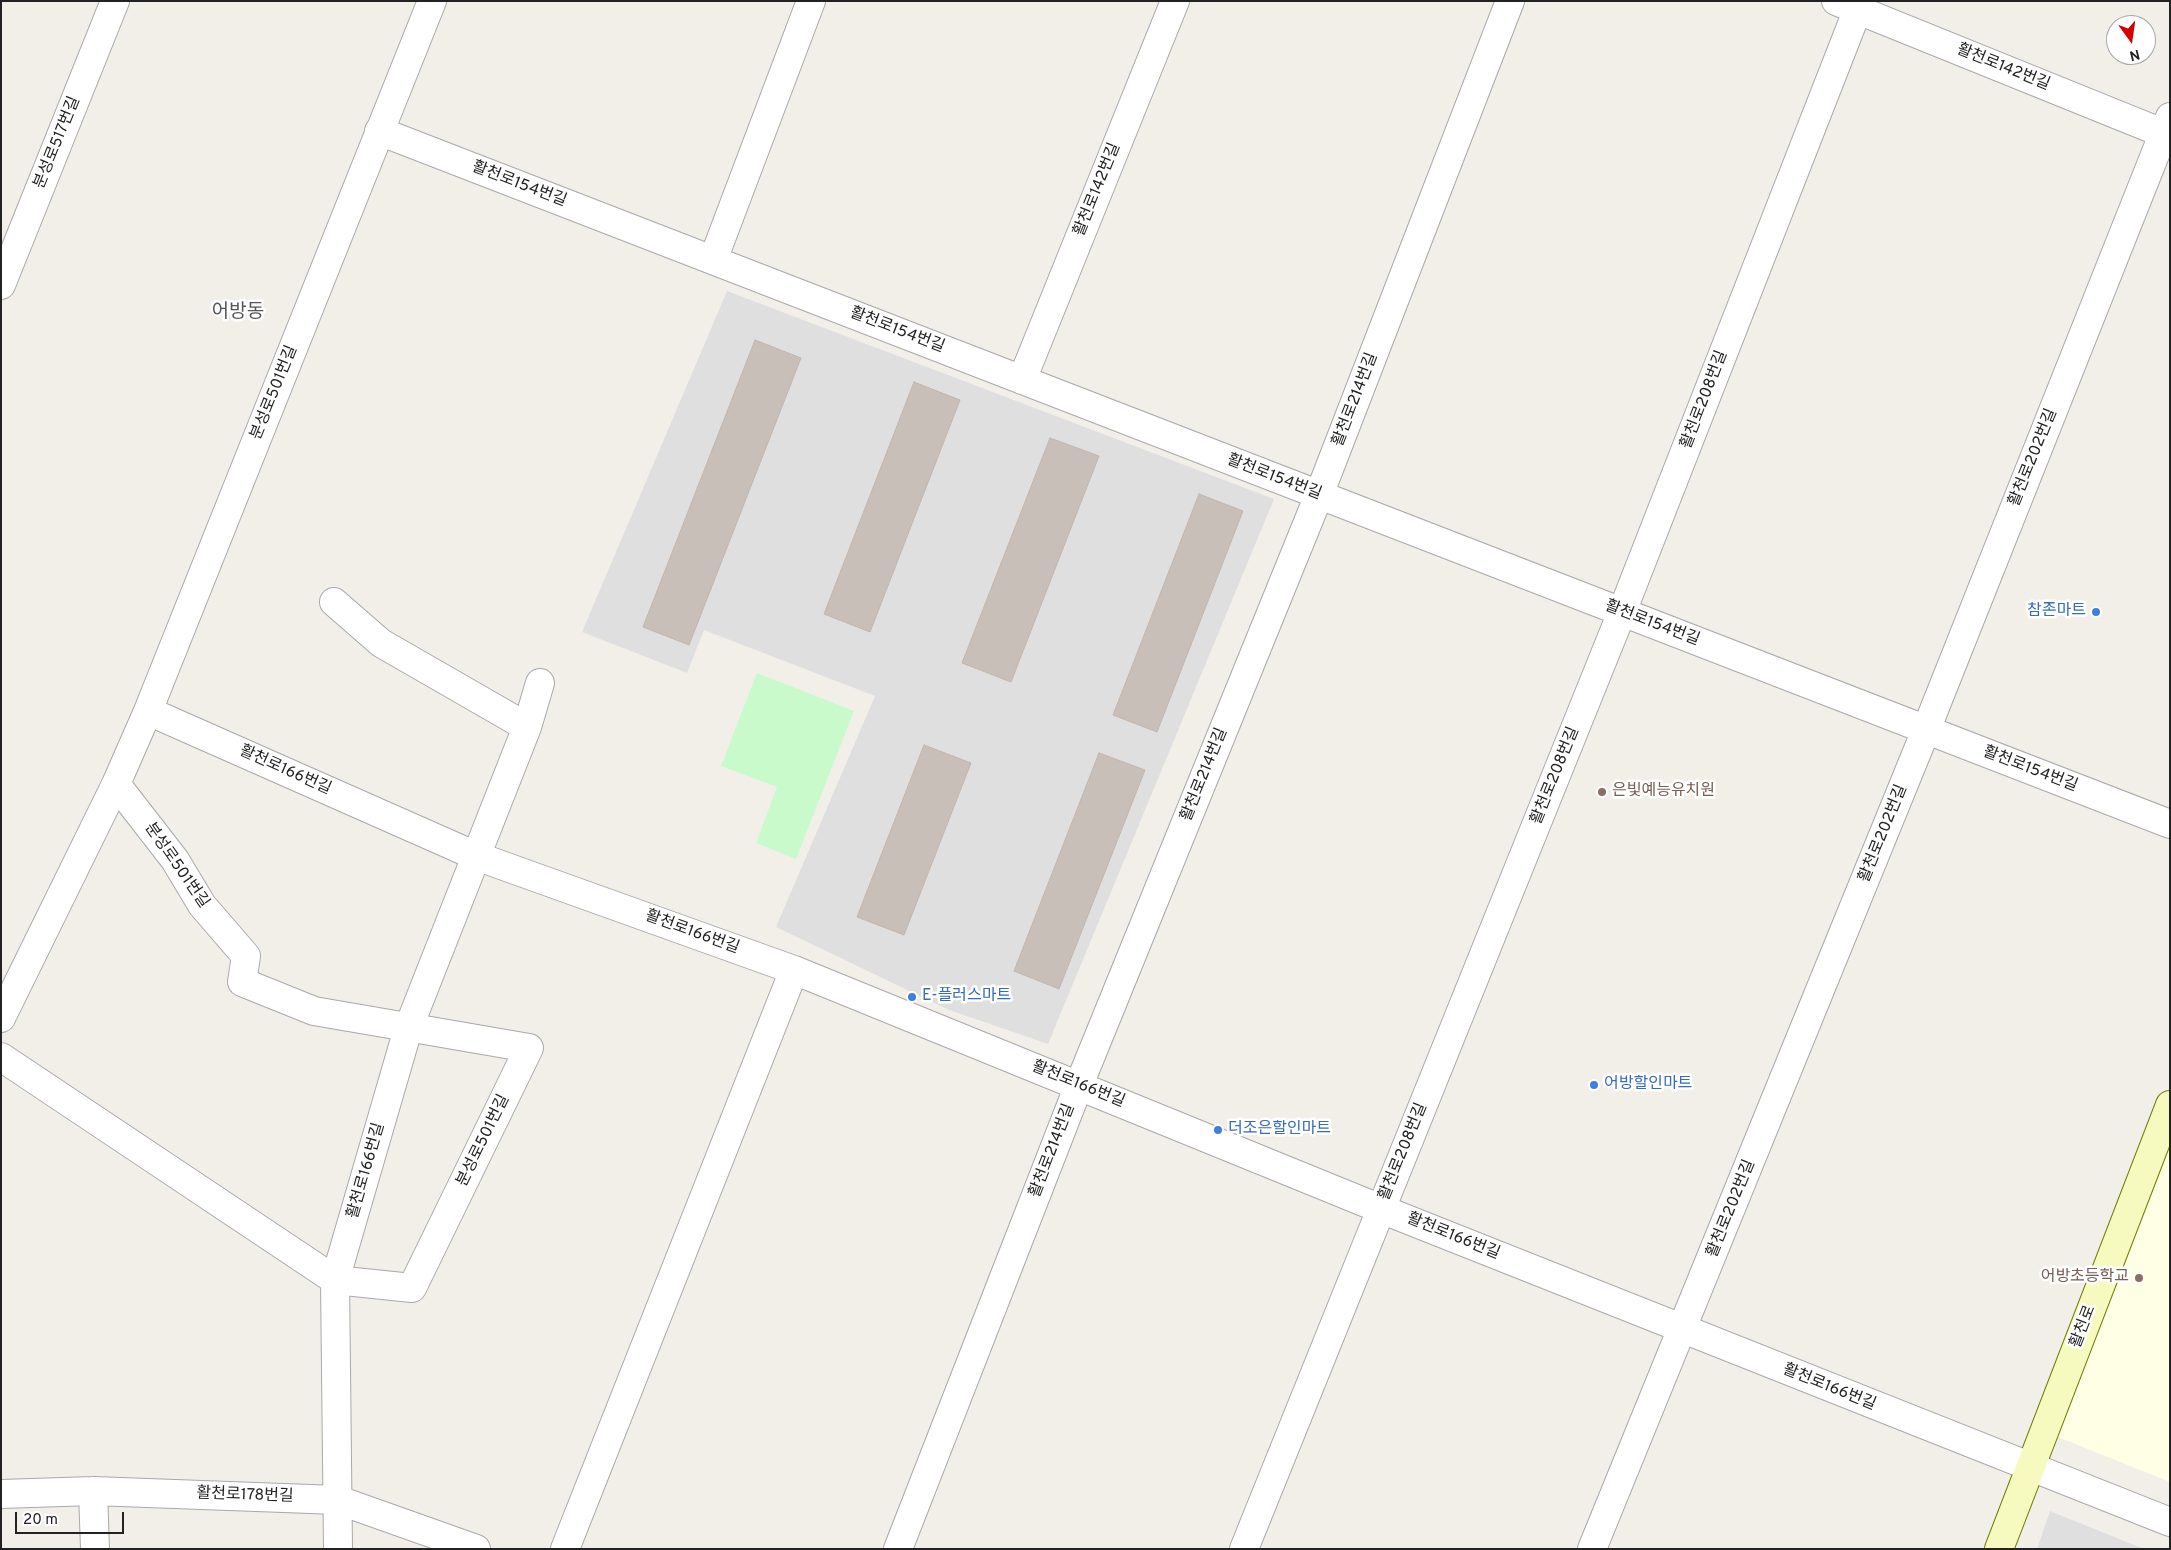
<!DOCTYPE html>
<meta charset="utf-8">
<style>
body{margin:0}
#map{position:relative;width:2171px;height:1550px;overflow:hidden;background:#f2efe9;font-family:Overpass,sans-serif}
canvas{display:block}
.frame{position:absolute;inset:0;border:2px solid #222;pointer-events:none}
.north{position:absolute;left:2106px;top:15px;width:50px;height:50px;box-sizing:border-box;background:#fff;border:1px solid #a7a7a7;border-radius:50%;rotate:166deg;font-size:14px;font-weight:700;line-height:20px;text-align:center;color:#222}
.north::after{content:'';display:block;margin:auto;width:18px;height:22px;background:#d40000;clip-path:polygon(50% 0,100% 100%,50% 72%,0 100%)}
.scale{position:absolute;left:15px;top:1512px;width:109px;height:22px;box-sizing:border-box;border:2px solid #222;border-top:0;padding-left:6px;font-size:15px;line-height:18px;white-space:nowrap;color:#222;-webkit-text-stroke:4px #fff;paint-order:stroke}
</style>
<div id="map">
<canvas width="2171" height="1550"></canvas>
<div class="frame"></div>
<div class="north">N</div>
<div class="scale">20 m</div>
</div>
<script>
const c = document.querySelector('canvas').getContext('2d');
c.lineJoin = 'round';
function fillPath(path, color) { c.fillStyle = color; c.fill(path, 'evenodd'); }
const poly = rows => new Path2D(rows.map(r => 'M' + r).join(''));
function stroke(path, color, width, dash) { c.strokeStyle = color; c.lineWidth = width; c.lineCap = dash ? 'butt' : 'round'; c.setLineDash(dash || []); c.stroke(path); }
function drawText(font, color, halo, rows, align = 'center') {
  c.font = font + ' Overpass,"Noto Sans KR",sans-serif'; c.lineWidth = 5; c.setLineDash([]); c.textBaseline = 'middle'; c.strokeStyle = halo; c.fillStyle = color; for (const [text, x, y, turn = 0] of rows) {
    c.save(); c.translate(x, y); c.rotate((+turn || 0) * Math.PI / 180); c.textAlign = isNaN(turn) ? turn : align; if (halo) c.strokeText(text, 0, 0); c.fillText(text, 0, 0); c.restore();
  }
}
const residential = poly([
 [727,291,1274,499,1048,1044,949,1010,776,927,875,696,704,630,687,673,582,632],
 [2050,1511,2144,1549,2037,1549]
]);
const education = poly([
 [2170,1123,2170,1482,2048,1433]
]);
const park = poly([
 [757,673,854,711,796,859,756,843,777,787,721,766]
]);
const building = poly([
 [755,340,801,358,689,645,643,627,755,340],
 [914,382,960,400,870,632,824,614,914,382],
 [1050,438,1099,456,1011,682,962,663,1050,438],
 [1199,494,1243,511,1157,732,1113,715,1199,494],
 [924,745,971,763,904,935,857,917,924,745],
 [1099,753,1145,770,1059,989,1014,971,1099,753]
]);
const street = poly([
 [1836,1,2170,136],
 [379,131,2170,824],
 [713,260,811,1],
 [1,285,115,1],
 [1022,380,1175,1],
 [334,602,381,643,527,727],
 [148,711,476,856,794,970,1381,1209,2170,1522],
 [1,1018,116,784,148,711,432,1],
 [1,1057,335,1280,412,1288,529,1048,314,1011,242,982,246,956,202,905,175,860,116,784],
 [93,1491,95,1549],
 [1,1494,93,1491,338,1500,476,1549],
 [338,1549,335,1280,408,1029,527,727,540,683],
 [565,1549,794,970],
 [898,1549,1079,1085,1319,495,1510,1],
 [1244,1549,1622,612,1861,1],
 [1592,1549,1926,730,2170,117]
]);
const secondary = poly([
 [1999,1549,2170,1105]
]);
const markers = [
 [2096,612,5,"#3f7fe0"],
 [1602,792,5,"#8d6e63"],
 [912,997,5,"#3f7fe0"],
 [1594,1085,5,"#3f7fe0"],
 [1218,1130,5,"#3f7fe0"],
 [2139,1278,5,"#8d6e63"]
];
const streetNames = [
 ["활천로142번길",2003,68,22],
 ["분성로517번길",58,143,-68],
 ["활천로154번길",519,185,21],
 ["활천로142번길",1098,190,-68],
 ["활천로154번길",897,331,21],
 ["분성로501번길",275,393,-68],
 ["활천로214번길",1356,400,-69],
 ["활천로208번길",1705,400,-69],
 ["활천로202번길",2034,458,-68],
 ["활천로154번길",1274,478,21],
 ["활천로154번길",1652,624,21],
 ["활천로154번길",2030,770,21],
 ["활천로166번길",285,771,24],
 ["활천로214번길",1205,775,-68],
 ["활천로208번길",1556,776,-68],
 ["활천로202번길",1884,834,-68],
 ["분성로501번길",176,866,55],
 ["활천로166번길",692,933,20],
 ["활천로166번길",1078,1085,22],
 ["분성로501번길",484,1141,-64],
 ["활천로214번길",1053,1151,-69],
 ["활천로208번길",1404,1152,-68],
 ["활천로166번길",367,1171,-74],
 ["활천로202번길",1732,1209,-68],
 ["활천로166번길",1453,1237,22],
 ["활천로",2084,1327,-69],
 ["활천로166번길",1829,1388,22],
 ["활천로178번길",245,1496,2]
];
const shopNames = [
 ["참존마트",2086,612,"right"],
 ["E-플러스마트",922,997],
 ["어방할인마트",1604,1085],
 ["더조은할인마트",1228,1130]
];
const educationNames = [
 ["은빛예능유치원",1612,792],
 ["어방초등학교",2129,1278,"right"]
];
const quarterNames = [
 ["어방동",238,313]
];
fillPath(residential, '#e0dfdf');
fillPath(education, '#ffffe5');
fillPath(park, '#c8facc');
fillPath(building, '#c7bfb8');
stroke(building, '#c4b6ab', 1);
stroke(street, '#a9a9a9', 30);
stroke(secondary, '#707d05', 30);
stroke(street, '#fff', 28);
stroke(secondary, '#f7fabf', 28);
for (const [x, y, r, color] of markers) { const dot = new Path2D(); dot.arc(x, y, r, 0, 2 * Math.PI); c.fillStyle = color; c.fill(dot); stroke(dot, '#fff', 2); }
drawText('16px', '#222', '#fff', streetNames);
drawText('16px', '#366cbe', '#fff', shopNames, 'left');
drawText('16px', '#785e54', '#fff', educationNames, 'left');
drawText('19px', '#555', '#fff', quarterNames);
</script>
